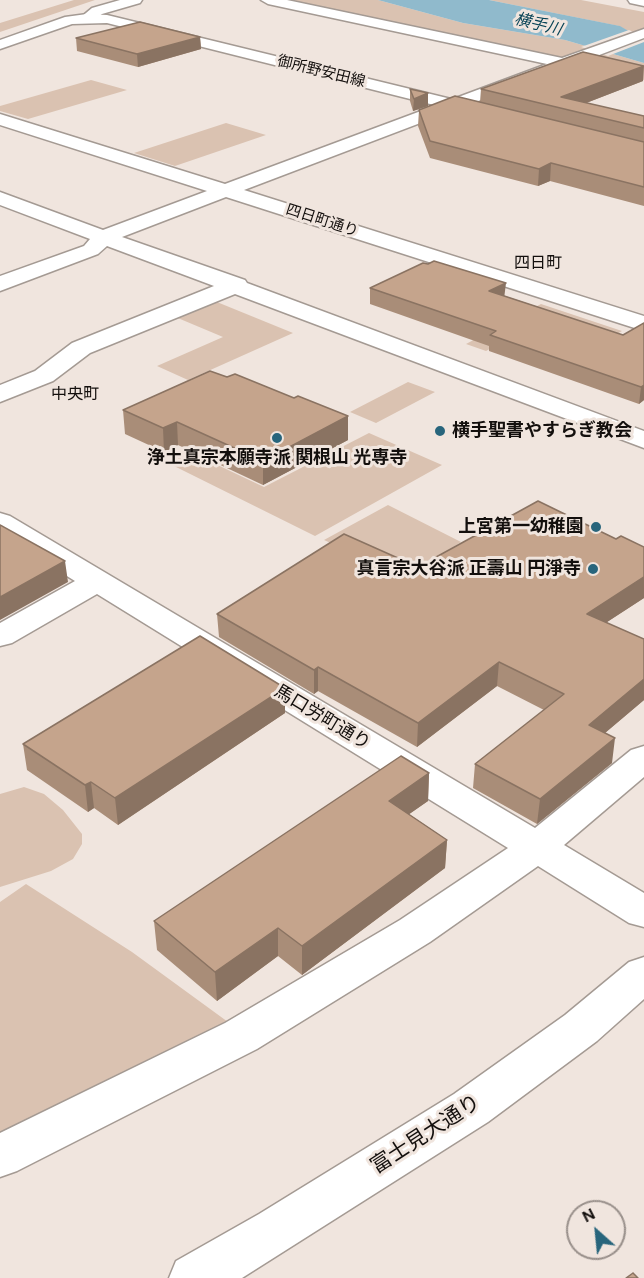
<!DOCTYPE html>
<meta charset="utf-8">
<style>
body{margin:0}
#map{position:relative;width:644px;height:1278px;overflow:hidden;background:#f0e5de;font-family:"DM Sans",sans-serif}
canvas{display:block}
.north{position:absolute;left:566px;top:1200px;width:60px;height:60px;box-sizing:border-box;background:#f0e5de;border:2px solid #988f8a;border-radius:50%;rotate:333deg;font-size:16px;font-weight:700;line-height:24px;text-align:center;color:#130f0d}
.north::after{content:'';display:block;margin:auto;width:21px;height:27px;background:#28657c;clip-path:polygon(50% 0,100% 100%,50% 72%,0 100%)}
</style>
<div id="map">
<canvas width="644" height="1278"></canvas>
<div class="north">N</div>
</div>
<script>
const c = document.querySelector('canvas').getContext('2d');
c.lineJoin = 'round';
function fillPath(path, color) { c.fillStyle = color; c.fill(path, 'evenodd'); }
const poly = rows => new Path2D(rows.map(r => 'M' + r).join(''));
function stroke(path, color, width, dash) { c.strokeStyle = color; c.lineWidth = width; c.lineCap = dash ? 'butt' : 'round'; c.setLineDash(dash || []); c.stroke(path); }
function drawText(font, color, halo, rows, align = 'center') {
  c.font = font + ' "DM Sans","Noto Sans JP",sans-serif'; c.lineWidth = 6; c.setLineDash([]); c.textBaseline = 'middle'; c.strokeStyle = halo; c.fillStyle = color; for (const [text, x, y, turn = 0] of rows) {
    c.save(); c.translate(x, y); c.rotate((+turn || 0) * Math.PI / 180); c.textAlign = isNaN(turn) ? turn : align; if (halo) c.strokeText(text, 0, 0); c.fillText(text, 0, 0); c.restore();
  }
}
const green = poly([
 [74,0,95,0,0,32,0,23],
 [277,0,378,0,463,23,565,40,644,63,644,80],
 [489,0,581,0,644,12,644,40,619,26],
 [91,80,127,90,28,119,0,111,0,106],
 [226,123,266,135,175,166,134,153],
 [212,300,293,333,188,380,157,366,223,337,173,316],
 [541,304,622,331,600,344,538,323,486,351,466,344],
 [408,382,435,392,376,423,350,412],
 [369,433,442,465,315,536,168,463,190,452,264,487],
 [388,505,461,542,406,577,324,540],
 [24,787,44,794,63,810,82,834,82,844,73,859,51,871,0,887,0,794],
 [26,884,132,952,228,1022,0,1136,0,902]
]);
const water = poly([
 [378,0,489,0,620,26,644,40,644,63,565,40,463,23]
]);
const pier = poly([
 [629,30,644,37,644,42,608,56,581,47]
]);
const minor = poly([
 [120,0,142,0,140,3,102,14,92,21,82,21,80,18,92,8,120,0],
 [261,0,287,0,562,58,644,29,644,38,244,190,644,316,644,331,226,197,122,237,245,280,247,283,644,431,644,448,235,294,90,353,53,381,0,402,0,385,35,371,72,343,214,286,107,246,98,254,0,291,0,276,84,246,90,239,0,205,0,192,103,230,207,191,0,125,0,114,225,184,547,64,268,4,261,0],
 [628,0,644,0,644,6,630,3,628,0],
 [0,513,10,516,535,828,631,750,644,746,644,777,564,845,644,893,644,927,629,923,538,866,430,942,257,1049,17,1171,0,1177,0,1133,225,1023,400,920,508,848,97,594,12,643,0,646,0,623,75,581,0,535,0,513],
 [644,957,644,999,597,1041,488,1122,242,1278,169,1278,176,1261,259,1214,454,1094,565,1015,629,962,644,957]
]);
const major = poly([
 [87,14,107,15,488,108,490,112,488,116,482,117,107,23,72,24,0,49,0,40,65,17,87,14]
]);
const wall = poly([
 [200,37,201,49,138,67,77,51,76,38],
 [643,81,586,103,644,116,644,206,550,181,538,186,430,158,418,126,419,110,480,102,481,89],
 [410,89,428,93,428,106,413,111,410,101],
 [370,288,505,296,623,335,644,323,644,400,639,404,489,351,489,346,370,304],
 [123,410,348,440,263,485,178,445,164,452,125,434],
 [418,567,644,598,607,622,644,700,605,733,612,763,537,824,473,788,475,764,544,710,497,686,417,747,318,691,314,694,219,637,217,614],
 [285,688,285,713,118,825,94,808,88,812,27,770,23,744],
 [429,773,428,801,409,814,447,840,445,868,302,975,278,956,217,1001,157,950,154,921]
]);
const shadedWall = poly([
 [200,37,201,49,138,67,137,54],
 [644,66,643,81,568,110,561,97],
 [428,93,428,106,413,111,414,99],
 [551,163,550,181,538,186,539,169],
 [506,283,504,299,489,291],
 [644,385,644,400,639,404,641,387],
 [348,416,348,440,263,485,263,461],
 [177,422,178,445,164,452,163,428],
 [65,561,68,582,0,620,0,597],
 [644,577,644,598,584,637,587,614],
 [499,662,497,686,417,747,418,723],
 [318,667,318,691,314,694,314,670],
 [644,679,644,700,586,749,589,725],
 [285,688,285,713,118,825,115,798],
 [615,738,612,763,537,824,540,799],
 [429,773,428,801,388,829,389,801],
 [91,782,94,808,88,812,85,785],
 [447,840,445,868,302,975,302,946],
 [278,928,278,956,217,1001,215,972]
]);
const building = poly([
 [140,22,200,37,137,54,76,38,140,22],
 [583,52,644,66,561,97,644,116,644,128,481,89,583,52],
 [410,89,428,93,414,99,410,89],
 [455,96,644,142,644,187,551,163,539,169,430,141,419,110,455,96],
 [434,261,506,283,489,291,623,335,644,323,644,385,641,387,490,335,496,331,370,288,423,263,428,264,434,261],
 [210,371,227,377,235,374,294,398,298,396,348,416,263,461,177,422,163,428,123,410,210,371],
 [538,501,616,539,621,536,644,547,644,577,587,614,644,639,644,679,589,725,615,738,540,799,475,764,564,694,499,662,418,723,318,667,314,670,217,614,344,534,418,567,538,501],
 [0,525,65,561,0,597,0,525],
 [200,636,285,688,115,798,91,782,85,785,23,744,200,636],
 [401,756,429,773,389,801,447,840,302,946,278,928,215,972,154,921,401,756],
 [633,1273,638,1278,626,1278,633,1273]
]);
const markers = [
 [440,431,6,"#28657c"],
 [277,438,6,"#28657c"],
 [596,527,6,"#28657c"],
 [593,569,6,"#28657c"]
];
const farStreetnames = [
 ["御所野安田線",321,72,14],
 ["四日町通り",322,221,18]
];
const farWaternames = [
 ["横手川",538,25,14]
];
const farNeighbourhoodnames = [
 ["四日町",538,264],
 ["中央町",75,395]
];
const poiNames = [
 ["横手聖書やすらぎ教会",452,431,"left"],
 ["浄土真宗本願寺派 関根山 光専寺",277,458,"center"],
 ["上宮第一幼稚園",584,527],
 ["真言宗大谷派 正壽山 円淨寺",581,569]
];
const streetNames = [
 ["馬口労町通り",322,718,31]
];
const nearStreetnames = [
 ["富士見大通り",426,1135,-33]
];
fillPath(green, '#dac2b1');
fillPath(water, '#90bacc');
fillPath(pier, '#f0e5de');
stroke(minor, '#a49a93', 3);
stroke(major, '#a49a93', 3);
fillPath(minor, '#fff');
fillPath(major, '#fff');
fillPath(wall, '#a98d78');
fillPath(shadedWall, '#8a7362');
fillPath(building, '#c5a48c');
stroke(building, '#8a7362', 1.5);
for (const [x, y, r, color] of markers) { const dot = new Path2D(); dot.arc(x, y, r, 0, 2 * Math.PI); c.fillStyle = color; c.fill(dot); stroke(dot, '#f0e5de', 2); }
drawText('15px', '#130f0d', '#f0e5de', farStreetnames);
drawText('italic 16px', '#074356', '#f0e5de', farWaternames);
drawText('16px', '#130f0d', '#f0e5de', farNeighbourhoodnames);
drawText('bold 18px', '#130f0d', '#f0e5de', poiNames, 'right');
drawText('18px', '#130f0d', '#f0e5de', streetNames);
drawText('21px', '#130f0d', '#f0e5de', nearStreetnames);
</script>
